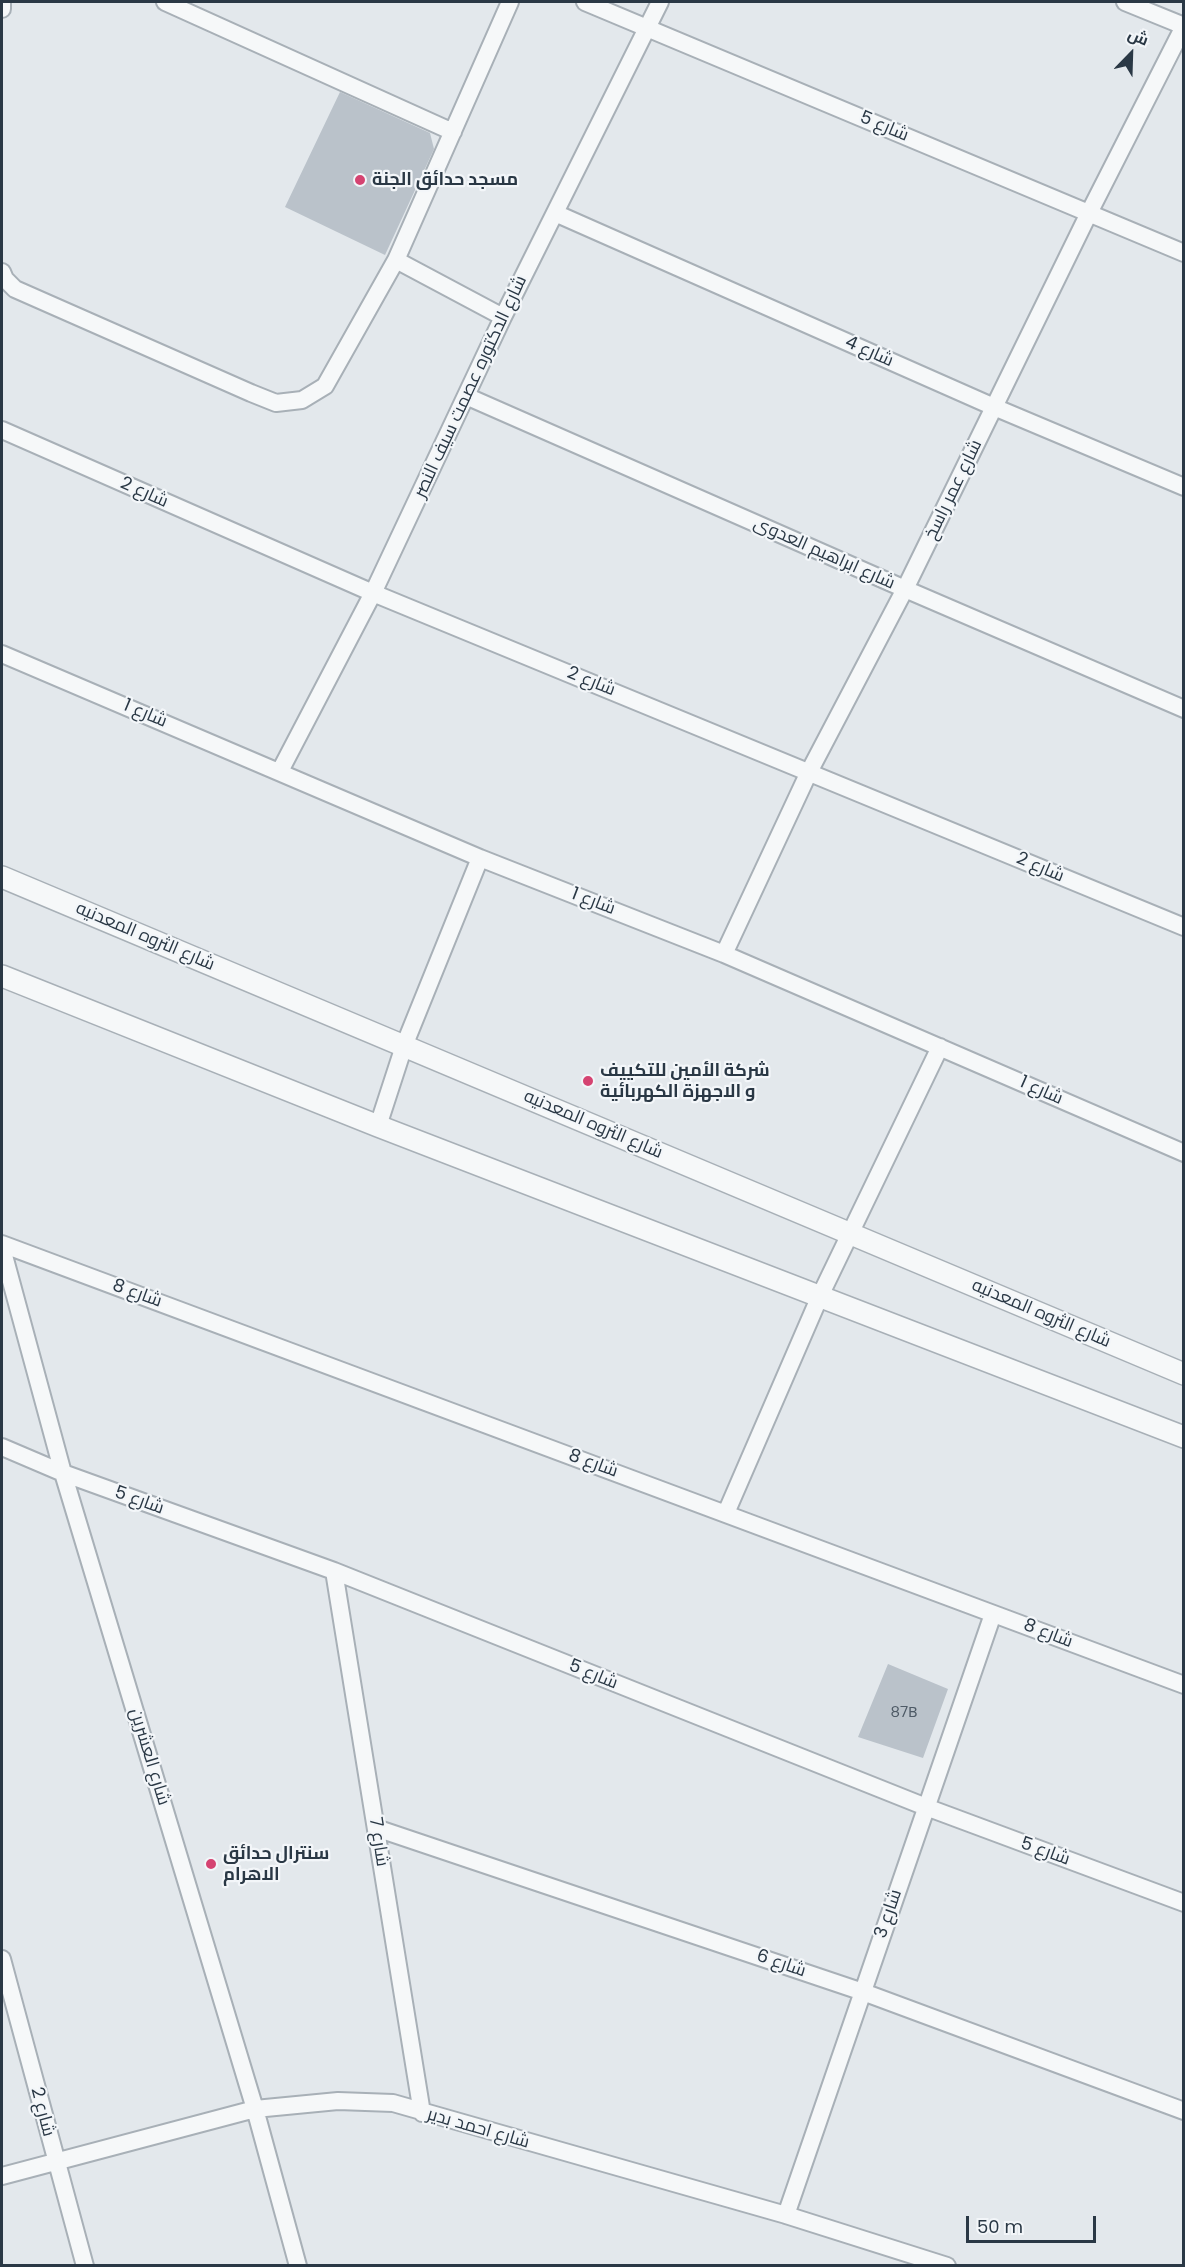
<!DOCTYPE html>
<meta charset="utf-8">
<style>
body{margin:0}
#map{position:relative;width:1185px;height:2267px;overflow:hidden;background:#e3e8ec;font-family:Poppins,Cairo,sans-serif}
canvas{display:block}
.frame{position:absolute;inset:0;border:3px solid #2a3845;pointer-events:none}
.north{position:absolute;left:1101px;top:24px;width:60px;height:60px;-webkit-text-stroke:4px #f3f6f9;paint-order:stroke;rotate:23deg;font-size:16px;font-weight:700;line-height:24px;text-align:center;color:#2a3845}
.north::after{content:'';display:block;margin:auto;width:21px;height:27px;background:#2a3845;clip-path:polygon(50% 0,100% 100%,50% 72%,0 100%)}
.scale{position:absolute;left:966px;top:2216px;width:130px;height:27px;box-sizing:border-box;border:3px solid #2a3845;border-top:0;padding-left:8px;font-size:18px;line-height:21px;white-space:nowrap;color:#2a3845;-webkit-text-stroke:4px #f3f6f9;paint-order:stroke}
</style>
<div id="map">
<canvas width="1185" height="2267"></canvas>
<div class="frame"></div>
<div class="north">ش</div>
<div class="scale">50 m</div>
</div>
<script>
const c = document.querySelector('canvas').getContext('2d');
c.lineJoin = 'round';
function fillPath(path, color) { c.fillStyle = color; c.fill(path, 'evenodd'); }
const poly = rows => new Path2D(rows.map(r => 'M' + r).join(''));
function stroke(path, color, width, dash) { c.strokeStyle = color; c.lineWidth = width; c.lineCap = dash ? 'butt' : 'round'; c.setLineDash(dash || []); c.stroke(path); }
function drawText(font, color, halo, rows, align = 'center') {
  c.font = font + ' Poppins,Cairo,sans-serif'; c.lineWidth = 4.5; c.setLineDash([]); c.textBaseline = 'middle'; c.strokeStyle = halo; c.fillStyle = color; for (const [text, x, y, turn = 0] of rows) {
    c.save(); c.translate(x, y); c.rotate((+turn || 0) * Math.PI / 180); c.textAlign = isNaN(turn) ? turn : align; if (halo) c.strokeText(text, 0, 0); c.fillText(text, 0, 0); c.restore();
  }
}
const building = poly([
 [340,92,430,133,434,149,385,255,285,207],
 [888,1664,948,1689,923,1758,858,1737]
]);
const minor = poly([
 [165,2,453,132],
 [585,2,1184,253],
 [1125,2,1184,26],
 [2,9,2,2],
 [555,213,994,407,1184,487],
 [396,260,503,317],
 [2,272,5,279,15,289,251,393,276,403,302,400,325,386,396,260,510,2],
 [466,396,905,589,1184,709],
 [2,430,373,593,1184,927],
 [2,654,480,858,724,954,1184,1153],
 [280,771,373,593,503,317,660,2],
 [724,954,809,772,905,589,1089,213,1184,26],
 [378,1126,404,1046,480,858],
 [2,1244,1184,1685],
 [2,1248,63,1473,255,2109,298,2266],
 [2,1447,63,1473,334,1571,926,1807,1184,1903],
 [726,1513,820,1296,940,1047],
 [334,1571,422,2113],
 [376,1828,863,1992,1184,2111],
 [2,1959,85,2266],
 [2,2176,255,2109,338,2101,393,2103,786,2215,947,2266],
 [786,2215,993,1614]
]);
const tertiary = poly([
 [2,877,1184,1374],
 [2,976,378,1126,1184,1437]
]);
const markers = [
 [360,180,6,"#d54371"],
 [588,1081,6,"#d54371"],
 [211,1864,6,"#d54371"]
];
const numberNames = [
 ["87B",904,1713]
];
const streetNames = [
 ["شارع 5",884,127,23],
 ["شارع 4",869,352,24],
 ["شارع الدكتوره عصمت سيف النصر",471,387,-65],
 ["شارع عمر راسخ",954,490,-64],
 ["شارع 2",144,493,24],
 ["شارع ابراهيم العدوى",824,554,24],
 ["شارع 2",591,682,22],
 ["شارع 1",145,714,23],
 ["شارع 2",1040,868,23],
 ["شارع 1",593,902,21],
 ["شارع الثروه المعدنيه",145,937,23],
 ["شارع 1",1041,1091,24],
 ["شارع الثروه المعدنيه",593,1125,23],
 ["شارع 8",137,1294,20],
 ["شارع الثروه المعدنيه",1041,1314,23],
 ["شارع 8",593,1464,20],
 ["شارع 5",139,1501,20],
 ["شارع 8",1048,1634,21],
 ["شارع 5",593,1675,22],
 ["شارع العشرين",149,1757,73],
 ["شارع 7",378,1842,81],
 ["شارع 5",1045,1852,20],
 ["شارع 3",889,1914,-71],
 ["شارع 6",781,1964,19],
 ["شارع 2",42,2112,75],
 ["شارع احمد بدير",478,2129,16]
];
const poiNames = [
 ["مسجد حدائق الجنة",372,180],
 ["شركة الأمين للتكييف",600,1071],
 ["و الاجهزة الكهربائية",600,1092],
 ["سنترال حدائق",223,1854],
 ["الاهرام",223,1875]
];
fillPath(building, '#bac2ca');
stroke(minor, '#a8b0b7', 20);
stroke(tertiary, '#a8b0b7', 24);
stroke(minor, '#f6f8f9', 16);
stroke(tertiary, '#f6f8f9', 21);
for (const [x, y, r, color] of markers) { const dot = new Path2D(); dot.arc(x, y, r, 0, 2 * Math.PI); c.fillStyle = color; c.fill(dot); stroke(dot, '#f3f6f9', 2); }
drawText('15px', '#4e5a66', null, numberNames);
drawText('18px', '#2a3845', '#f3f6f9', streetNames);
drawText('bold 18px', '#2a3845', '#f3f6f9', poiNames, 'left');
</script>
